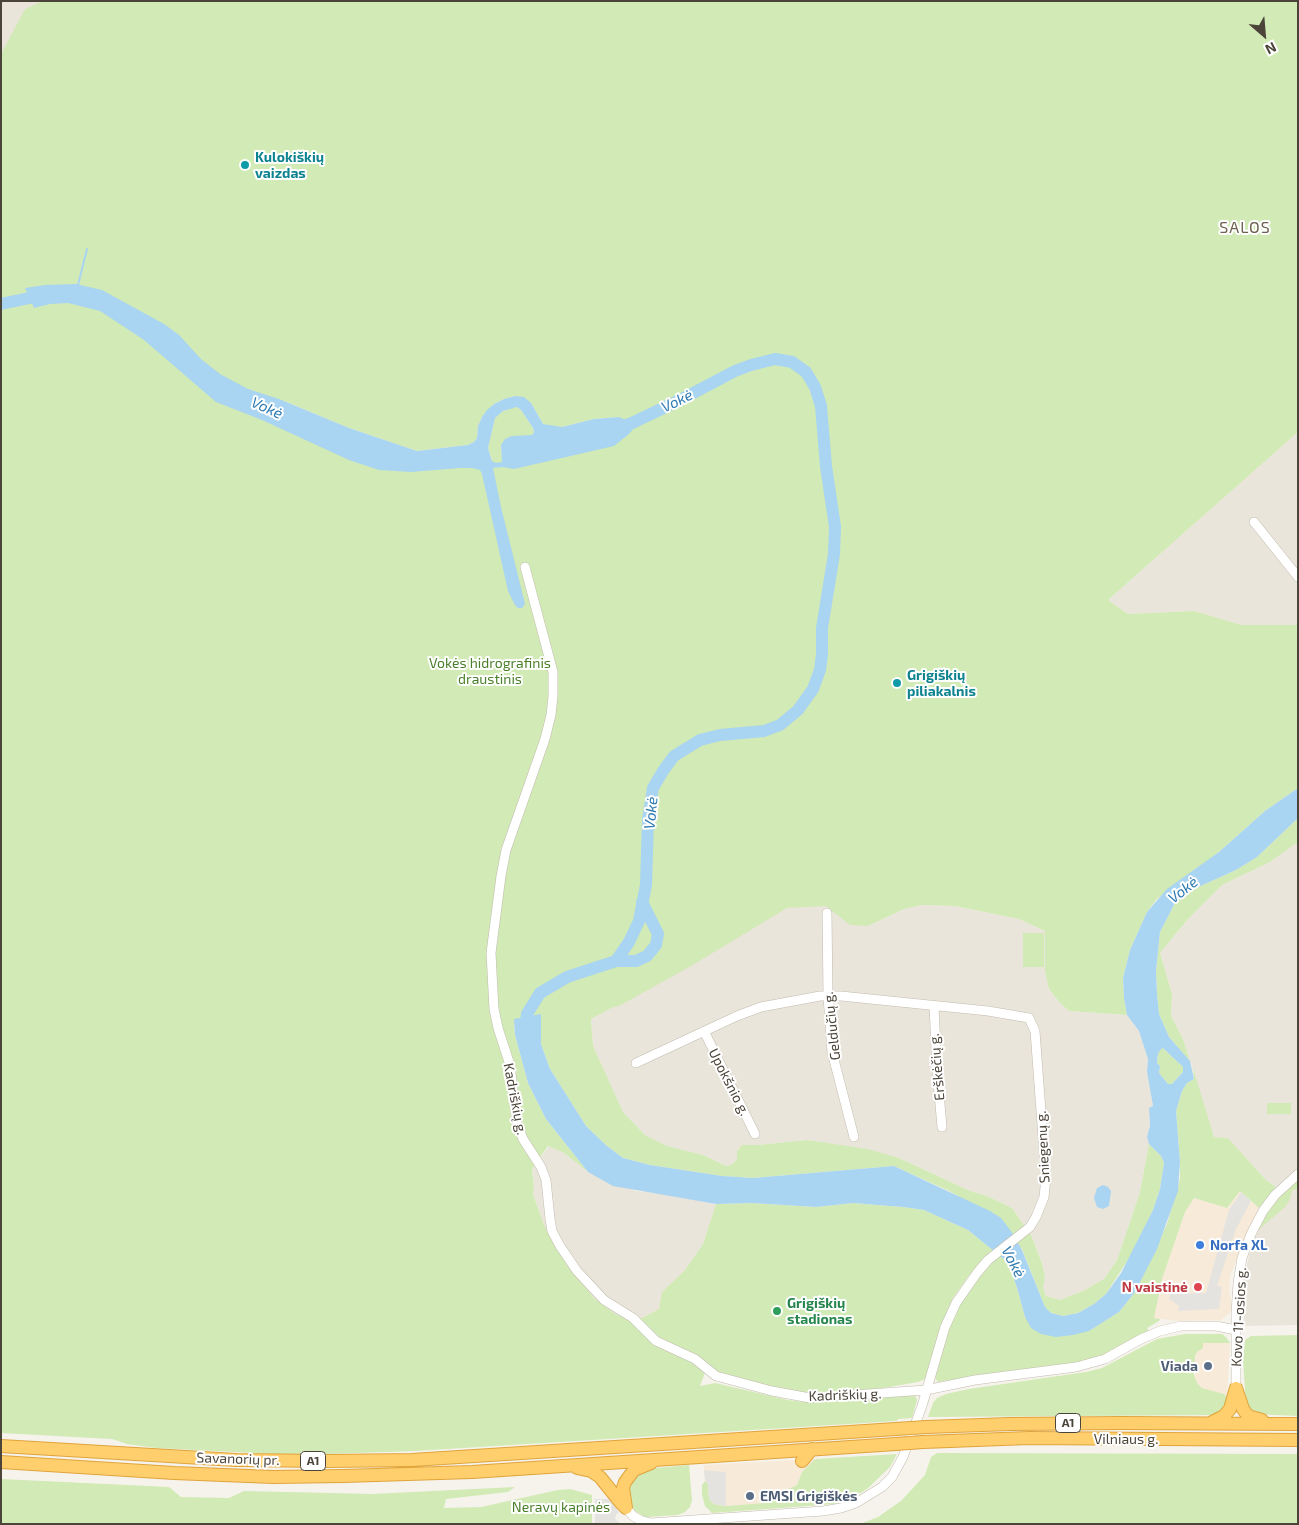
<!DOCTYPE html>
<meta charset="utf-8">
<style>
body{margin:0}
#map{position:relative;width:1299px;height:1525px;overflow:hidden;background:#f6f3ec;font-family:"Exo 2",sans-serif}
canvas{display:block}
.frame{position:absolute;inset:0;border:2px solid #4b4439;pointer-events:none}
.north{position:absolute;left:1239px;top:10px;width:50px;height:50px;-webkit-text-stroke:4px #fff;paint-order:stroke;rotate:153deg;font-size:14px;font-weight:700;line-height:20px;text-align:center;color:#4b4439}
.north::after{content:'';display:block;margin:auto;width:18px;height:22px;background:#4b4439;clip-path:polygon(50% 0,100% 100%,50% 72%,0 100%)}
</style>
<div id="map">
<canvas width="1299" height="1525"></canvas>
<div class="frame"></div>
<div class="north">N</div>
</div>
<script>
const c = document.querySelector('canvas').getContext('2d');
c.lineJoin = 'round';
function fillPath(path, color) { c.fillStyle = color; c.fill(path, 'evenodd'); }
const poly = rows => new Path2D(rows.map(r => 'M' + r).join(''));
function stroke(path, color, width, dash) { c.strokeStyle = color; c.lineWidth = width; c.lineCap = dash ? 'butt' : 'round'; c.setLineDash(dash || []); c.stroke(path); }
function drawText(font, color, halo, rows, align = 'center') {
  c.font = font + ' "Exo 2",sans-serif'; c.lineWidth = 4; c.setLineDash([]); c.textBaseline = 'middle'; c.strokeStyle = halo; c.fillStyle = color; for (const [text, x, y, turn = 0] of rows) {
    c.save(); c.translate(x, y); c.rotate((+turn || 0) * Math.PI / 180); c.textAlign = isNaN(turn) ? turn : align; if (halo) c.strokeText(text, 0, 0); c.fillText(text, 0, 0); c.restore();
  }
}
const residential = poly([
 [1,1,43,1,25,24,1,62],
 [1298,432,1298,625,1242,625,1194,611,1128,614,1108,600],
 [1298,842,1298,1325,1244,1326,1244,1277,1252,1243,1266,1214,1284,1192,1266,1180,1228,1138,1214,1137,1183,1039,1171,1016,1172,994,1160,953,1188,919,1222,885,1270,862],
 [815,903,828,906,838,915,868,926,904,909,922,905,955,906,1019,919,1045,931,1045,972,1049,989,1060,1003,1069,1011,1127,1015,1139,1031,1143,1043,1148,1059,1147,1072,1153,1106,1149,1109,1150,1126,1147,1137,1149,1144,1140,1192,1117,1260,1104,1279,1085,1290,1060,1300,1046,1296,1043,1288,1045,1277,1042,1262,1031,1235,1012,1208,987,1196,970,1191,899,1158,807,1140,758,1145,742,1145,737,1151,737,1159,733,1164,726,1166,703,1155,667,1146,645,1135,623,1112,593,1046,591,1019,689,964,779,906],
 [549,1146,564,1153,588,1172,636,1191,664,1194,716,1204,703,1244,685,1270,663,1292,659,1309,644,1317,631,1320,615,1314,593,1297,560,1253,544,1226,533,1193,534,1185,532,1169]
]);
const commercial = poly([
 [1240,1191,1260,1209,1246,1237,1230,1276,1229,1289,1232,1306,1230,1313,1221,1320,1177,1321,1154,1318,1162,1279,1185,1212,1194,1198,1227,1208],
 [1203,1343,1230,1343,1227,1397,1223,1394,1202,1388,1195,1380,1195,1356],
 [815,1459,802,1472,797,1485,786,1490,765,1491,765,1503,726,1506,714,1504,708,1484,705,1481,704,1465]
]);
const green = poly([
 [43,1,1298,1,1298,432,1108,600,1128,614,1194,611,1242,625,1298,625,1298,788,1265,811,1219,852,1157,899,1147,912,1130,950,1123,978,1124,998,1127,1015,1069,1011,1060,1003,1049,989,1045,972,1045,931,1019,919,955,906,922,905,904,909,868,926,850,925,826,906,787,908,691,966,619,1006,611,1008,591,1019,593,1046,623,1112,645,1135,667,1146,703,1155,726,1166,733,1164,737,1159,737,1151,742,1145,758,1145,807,1140,868,1149,899,1158,970,1191,987,1196,1012,1208,1031,1235,1042,1263,1045,1277,1043,1288,1046,1296,1060,1300,1085,1290,1104,1279,1117,1260,1140,1192,1149,1144,1161,1156,1164,1163,1160,1189,1153,1210,1131,1255,1106,1294,1094,1304,1078,1313,1063,1316,1051,1313,1045,1307,1022,1249,968,1202,949,1191,894,1166,753,1178,722,1176,650,1165,623,1158,607,1146,586,1126,550,1069,541,1044,541,1021,514,1025,515,1035,528,1083,546,1119,588,1172,564,1153,548,1146,532,1169,534,1186,533,1194,544,1225,560,1253,593,1297,615,1314,631,1320,644,1317,659,1309,662,1292,685,1270,703,1244,716,1204,752,1203,816,1207,853,1203,903,1207,924,1210,968,1230,1005,1260,1010,1267,1018,1291,1025,1317,1089,1331,1119,1312,1135,1292,1167,1224,1180,1179,1180,1162,1176,1111,1182,1091,1187,1083,1194,1079,1193,1068,1214,1137,1228,1138,1266,1180,1276,1187,1259,1208,1240,1191,1227,1208,1194,1198,1185,1212,1162,1279,1154,1318,1160,1319,1159,1321,1147,1328,1149,1331,1104,1355,1087,1361,938,1382,935,1378,950,1326,956,1311,985,1260,970,1274,953,1298,937,1340,928,1372,925,1379,918,1382,866,1391,818,1395,791,1392,710,1371,705,1373,700,1386,715,1383,788,1400,805,1402,915,1395,917,1400,912,1418,898,1419,897,1421,415,1451,295,1455,156,1448,127,1444,112,1439,1,1433,1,54,25,9],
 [515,396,531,403,543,424,551,426,562,427,594,419,619,417,502,458,501,445,532,435,534,432,533,428,521,410,517,407,511,408,503,411,495,417,488,448,492,460,384,464,284,401,349,428,417,451,468,445,474,442,477,438,478,426,482,417,494,404,504,399],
 [1298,818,1298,842,1270,862,1222,885,1188,919,1160,953,1172,994,1171,1016,1183,1039,1190,1061,1169,1037,1159,1014,1157,995,1156,971,1160,932,1176,901,1185,893,1236,870,1257,857],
 [1023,933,1044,933,1044,967,1023,967],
 [1163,1048,1183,1067,1183,1072,1172,1084,1168,1084,1159,1073,1160,1066,1157,1063,1158,1054,1159,1050],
 [1267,1103,1291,1103,1291,1114,1267,1114],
 [1298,1181,1298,1189,1292,1190,1290,1199,1286,1206,1257,1231,1266,1214,1284,1192],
 [1185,1334,1222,1334,1226,1337,1230,1343,1203,1343,1203,1348,1197,1352,1195,1356,1194,1375,1197,1383,1202,1388,1224,1394,1227,1397,1228,1401,1218,1415,928,1417,933,1403,937,1398,946,1394,969,1389,1086,1372,1102,1368,1157,1339],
 [1298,1335,1298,1416,1253,1414,1246,1404,1243,1360,1245,1340,1251,1336],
 [937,1453,1298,1454,1298,1524,860,1524,878,1517,901,1501,925,1475,931,1457],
 [897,1454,890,1467,867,1489,850,1499,835,1504,712,1513,705,1506,702,1495,702,1485,705,1481,708,1484,709,1499,714,1504,726,1506,765,1503,765,1491,786,1490,797,1485,802,1472,815,1459],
 [689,1465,692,1500,690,1507,685,1512,678,1515,645,1517,635,1511,629,1502,628,1481,644,1469],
 [1,1479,169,1487,181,1497,229,1498,244,1491,372,1494,515,1487,508,1492,446,1499,444,1508,481,1507,558,1490,570,1489,592,1495,592,1524,1,1524]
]);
const parking = poly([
 [1241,1192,1251,1201,1236,1229,1217,1286,1222,1287,1219,1309,1178,1311,1179,1306,1169,1299,1170,1294,1206,1293,1229,1210],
 [704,1470,726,1472,726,1506,714,1504,709,1499,708,1484,705,1481],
 [595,1499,609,1499,619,1512,616,1515,615,1519,621,1524,595,1524]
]);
const water = poly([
 [76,284,102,290,164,324,179,335,201,359,220,374,248,389,279,399,349,428,417,451,468,445,474,442,477,438,478,426,482,417,487,410,494,404,504,399,515,396,524,397,531,403,543,424,562,427,594,419,619,417,632,423,634,428,629,434,614,446,514,469,503,467,493,468,501,507,525,604,522,608,518,608,515,605,508,591,482,474,480,470,472,468,460,468,411,472,379,470,349,460,262,420,216,402,144,340,100,311,68,303,50,304,34,308,25,288,45,285],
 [517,407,521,410,533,428,534,432,532,435,512,436,505,439,501,445,502,462,496,463,492,461,488,448,495,418,503,411],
 [1298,788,1298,818,1257,857,1236,870,1185,893,1176,901,1160,932,1156,971,1157,995,1159,1014,1169,1037,1190,1061,1194,1079,1187,1083,1182,1091,1176,1111,1180,1162,1178,1191,1157,1249,1135,1292,1119,1312,1089,1331,1073,1335,1056,1337,1041,1334,1031,1328,1025,1317,1018,1291,1010,1267,1005,1260,968,1230,924,1210,903,1207,853,1203,816,1207,752,1203,716,1204,613,1186,588,1172,546,1119,528,1083,515,1035,514,1019,541,1014,541,1044,550,1069,586,1126,607,1146,623,1158,650,1165,722,1176,753,1178,894,1166,990,1211,1001,1218,1011,1231,1022,1250,1045,1307,1051,1313,1063,1316,1078,1313,1094,1304,1106,1294,1121,1273,1153,1210,1160,1189,1164,1163,1161,1156,1149,1144,1147,1137,1150,1126,1149,1108,1153,1106,1147,1072,1148,1059,1139,1031,1127,1015,1124,998,1123,978,1130,950,1147,912,1167,889,1219,852,1265,811],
 [1163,1048,1183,1067,1183,1072,1172,1084,1168,1084,1159,1073,1160,1066,1157,1063,1158,1054,1160,1050],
 [1103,1185,1108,1187,1111,1191,1109,1206,1103,1209,1097,1207,1094,1198,1097,1188]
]);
const stream = poly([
 [78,285,87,249]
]);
const river = poly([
 [1,304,44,295],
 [616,961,629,942,639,921,646,885,648,819,653,788,663,771,674,756,700,740,720,735,764,731,780,725,798,710,813,689,820,670,822,654,822,628,834,554,835,527,826,466,821,406,815,387,806,372,792,362,775,359,751,365,735,371,680,400,632,423,617,428],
 [525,1032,527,1014,540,993,567,977,616,961,636,961,647,956,656,945,658,934,642,902]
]);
const minor = poly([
 [1254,522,1298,577],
 [525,567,553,672,553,696,551,715,545,739,506,850,501,876,491,953,494,1009,498,1028,510,1065,517,1123,523,1139,541,1167,546,1180,550,1219,552,1231,560,1246,577,1271,604,1300,633,1318,656,1341,695,1359,716,1376,772,1391,810,1398,926,1390,975,1380,1076,1367,1105,1359,1141,1339,1160,1331,1181,1326,1216,1326,1236,1330],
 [827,913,828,996,832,1052,854,1137],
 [934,1006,937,1070,942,1127],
 [704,1031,755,1134],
 [1236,1388,1236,1313,1238,1283,1242,1258,1251,1234,1263,1211,1275,1195,1298,1174],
 [626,1508,633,1516,642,1521,651,1523,823,1511,841,1508,856,1503,882,1487,892,1477,903,1457,922,1406,945,1327,956,1303,977,1273,988,1260,1030,1227,1036,1217,1044,1197,1046,1178,1035,1031,1029,1018,988,1011,841,996,820,996,761,1007,737,1016,636,1063]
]);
const highway = poly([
 [1236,1388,1243,1409,1248,1416,1262,1420],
 [1212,1422,1224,1416,1230,1409,1236,1388],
 [926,1427,1010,1424,1121,1423,1298,1424],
 [923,1442,1029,1438,1298,1440],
 [1,1446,236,1460,328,1461,412,1460,896,1429],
 [802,1461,812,1449],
 [1,1462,174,1473,273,1477,343,1476,472,1472,896,1444],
 [577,1468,591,1471,600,1477,621,1503,626,1508],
 [626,1508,623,1488,625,1482,634,1470,651,1463]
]);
const highwayBridge = poly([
 [896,1429,926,1427],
 [896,1444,923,1442]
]);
const markers = [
 [245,165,5,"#0f9aa8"],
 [897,683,5,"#0f9aa8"],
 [1200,1245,5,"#3f7fe0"],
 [1198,1287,5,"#e0444e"],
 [777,1311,5,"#2e9e5b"],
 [1208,1366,5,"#5c6f8a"],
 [750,1496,5,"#5c6f8a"]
];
const shields = [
 [1068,1423,25],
 [313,1461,25]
];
const shieldNames = [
 ["A1",1068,1423],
 ["A1",313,1461]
];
const cultureNames = [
 ["Kulokiškių",255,157],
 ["vaizdas",255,173],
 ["Grigiškių",907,675],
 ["piliakalnis",907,691]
];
const parkNames = [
 ["Vokės hidrografinis",490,663],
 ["draustinis",490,679],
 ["Neravų kapinės",561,1507]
];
const streetNames = [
 ["Geldučių g.",832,1026,-96],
 ["Erškėčių g.",937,1067,-95],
 ["Upokšnio g.",729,1082,63],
 ["Kadriškių g.",515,1099,79],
 ["Sniegenų g.",1043,1147,-93],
 ["Kovo 11-osios g.",1239,1317,-87],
 ["Kadriškių g.",845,1395,-2],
 ["Vilniaus g.",1126,1439],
 ["Savanorių pr.",238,1459,2]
];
const shopNames = [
 ["Norfa XL",1210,1245]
];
const healthNames = [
 ["N vaistinė",1188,1287]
];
const leisureNames = [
 ["Grigiškių",787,1303],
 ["stadionas",787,1319]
];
const serviceNames = [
 ["Viada",1198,1366],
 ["EMSI Grigiškės",760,1496,"left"]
];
const waterNames = [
 ["Vokė",677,401,-26],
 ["Vokė",267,408,24],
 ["Vokė",651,813,-84],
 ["Vokė",1183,890,-38],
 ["Vokė",1013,1262,62]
];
const quarterNames = [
 ["SALOS",1245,228]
];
fillPath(residential, '#eae5da');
fillPath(commercial, '#f7ead8');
fillPath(green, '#d2eab5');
fillPath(parking, '#e5e3e0');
fillPath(water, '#a9d4f2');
stroke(stream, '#a9d4f2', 2);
stroke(river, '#a9d4f2', 12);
stroke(minor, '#c2bbae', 10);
stroke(highway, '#e0a43c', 14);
stroke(minor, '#fff', 9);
stroke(highway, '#ffcf6e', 12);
stroke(highwayBridge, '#e0a43c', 14, []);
stroke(highwayBridge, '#ffcf6e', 12);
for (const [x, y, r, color] of markers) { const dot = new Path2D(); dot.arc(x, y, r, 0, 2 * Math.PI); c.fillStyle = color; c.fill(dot); stroke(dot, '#fff', 2); }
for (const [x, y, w] of shields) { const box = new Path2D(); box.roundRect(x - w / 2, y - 9.5, w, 19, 4); c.fillStyle = '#fff'; c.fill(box); stroke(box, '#4b4439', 1); }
drawText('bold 12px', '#4b4439', null, shieldNames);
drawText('bold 14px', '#0d838f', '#fff', cultureNames, 'left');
drawText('14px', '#4a7f2a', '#fff', parkNames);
drawText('14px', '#4b4439', '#fff', streetNames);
drawText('bold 14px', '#366cbe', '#fff', shopNames, 'left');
drawText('bold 14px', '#be3a42', '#fff', healthNames, 'right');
drawText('bold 14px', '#27864d', '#fff', leisureNames, 'left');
drawText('bold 14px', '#4e5e75', '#fff', serviceNames, 'right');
drawText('italic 15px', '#2e7ab2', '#fff', waterNames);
c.letterSpacing = '1px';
drawText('16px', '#6e6250', '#fff', quarterNames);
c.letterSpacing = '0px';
</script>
